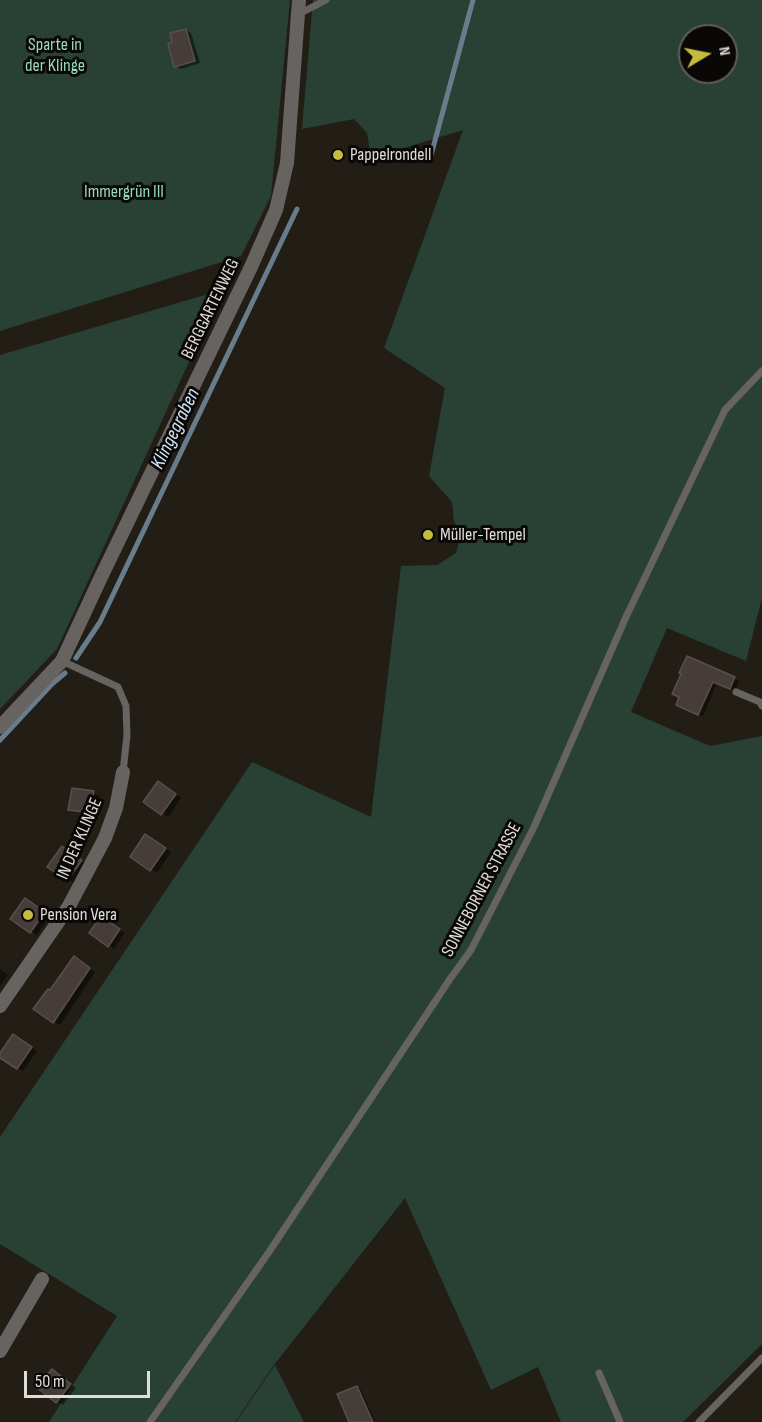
<!DOCTYPE html>
<meta charset="utf-8">
<style>
body{margin:0}
#map{position:relative;width:762px;height:1422px;overflow:hidden;background:#221e16;font-family:"Sofia Sans Condensed",sans-serif}
canvas{display:block}
.north{position:absolute;left:678px;top:24px;width:60px;height:60px;box-sizing:border-box;background:#0a0806;border:2px solid #605d5a;border-radius:50%;rotate:80deg;font-size:16px;font-weight:700;line-height:24px;text-align:center;color:#e0ddd8}
.north::after{content:'';display:block;margin:auto;width:21px;height:27px;background:#c5bc3d;clip-path:polygon(50% 0,100% 100%,50% 72%,0 100%)}
.scale{position:absolute;left:24px;top:1371px;width:126px;height:27px;box-sizing:border-box;border:3px solid #e0ddd8;border-top:0;padding-left:8px;font-size:18px;line-height:21px;white-space:nowrap;color:#e0ddd8;-webkit-text-stroke:4px #0a0806;paint-order:stroke}
</style>
<div id="map">
<canvas width="762" height="1422"></canvas>
<div class="north">N</div>
<div class="scale">50 m</div>
</div>
<script>
const c = document.querySelector('canvas').getContext('2d');
c.lineJoin = 'round';
function fillPath(path, color) { c.fillStyle = color; c.fill(path, 'evenodd'); }
const poly = rows => new Path2D(rows.map(r => 'M' + r).join(''));
function stroke(path, color, width, dash) { c.strokeStyle = color; c.lineWidth = width; c.lineCap = dash ? 'butt' : 'round'; c.setLineDash(dash || []); c.stroke(path); }
function drawText(font, color, halo, rows, align = 'center') {
  c.font = font + ' "Sofia Sans Condensed",sans-serif'; c.lineWidth = 6; c.setLineDash([]); c.textBaseline = 'middle'; c.strokeStyle = halo; c.fillStyle = color; for (const [text, x, y, turn = 0] of rows) {
    c.save(); c.translate(x, y); c.rotate((+turn || 0) * Math.PI / 180); c.textAlign = isNaN(turn) ? turn : align; if (halo) c.strokeText(text, 0, 0); c.fillText(text, 0, 0); c.restore();
  }
}
const green = poly([
 [0,0,290,0,271,196,241,256,0,331],
 [313,0,762,0,762,598,746,661,667,628,631,712,710,746,762,736,762,1344,683,1422,561,1422,538,1367,491,1390,405,1198,274,1365,235,1422,49,1422,117,1316,0,1244,0,1137,252,762,371,817,401,566,437,565,456,553,461,535,454,521,452,502,429,476,445,388,384,348,463,130,371,158,367,133,354,119,302,129],
 [690,36,726,36,726,72,690,72],
 [222,290,57,649,0,709,0,355],
 [275,1365,304,1422,236,1422]
]);
const shadow = poly([
 [186,30,191,33,200,63,181,69,176,66],
 [687,658,739,681,735,690,717,683,703,716,682,706],
 [164,786,181,798,168,817,145,801],
 [73,790,94,793,100,796,97,815,76,812,70,809],
 [152,839,171,852,157,873,151,869],
 [68,851,87,865,74,883,68,879],
 [30,904,49,917,37,935,31,931],
 [107,921,125,933,114,949,109,945],
 [80,962,95,972,60,1025,35,1009],
 [0,969,8,975,0,986],
 [19,1039,37,1051,23,1071,0,1056],
 [58,1374,76,1388,63,1405,39,1387],
 [357,1387,361,1390,375,1422,351,1422]
]);
const stream = poly([
 [430,159,473,0],
 [76,658,100,622,297,209],
 [0,740,52,684,65,673]
]);
const building = poly([
 [186,29,195,61,174,67,168,44,172,42,170,33,186,29],
 [687,656,735,677,730,689,713,682,698,715,676,705,679,697,672,694,681,674,679,673,687,656],
 [158,781,176,794,161,815,143,802,158,781],
 [72,788,94,791,91,813,68,810,72,788],
 [145,834,166,848,150,871,130,857,145,834],
 [62,846,82,860,67,881,47,867,62,846],
 [25,898,45,912,30,933,10,919,25,898],
 [101,916,120,929,108,947,89,933,101,916],
 [74,956,90,968,53,1023,33,1009,48,989,50,990,74,956],
 [13,1034,32,1047,17,1069,0,1058,0,1053,13,1034],
 [52,1369,71,1384,56,1403,36,1387,52,1369],
 [357,1386,373,1422,349,1422,337,1394,357,1386]
]);
const service = poly([
 [297,15,326,0],
 [62,661,118,687,126,706,127,735,123,772],
 [736,692,760,702,762,706],
 [599,1373,620,1422],
 [150,1422,269,1252,450,979,471,950,534,827,626,617,725,410,762,371],
 [699,1422,762,1358]
]);
const minor = poly([
 [0,727,62,661,101,577,251,267,276,210,287,163,299,0],
 [0,1006,69,906,105,838,116,808,123,772],
 [0,1351,42,1279]
]);
const markers = [
 [338,155,6,"#c5bc3d"],
 [428,535,6,"#c5bc3d"],
 [28,915,6,"#c5bc3d"]
];
const parkNames = [
 ["Sparte in",55,45],
 ["der Klinge",55,66],
 ["Immergrün III",124,192]
];
const poiNames = [
 ["Pappelrondell",350,155],
 ["Müller-Tempel",440,535],
 ["Pension Vera",40,915]
];
const streetNames = [
 ["BERGGARTENWEG",211,309,-64],
 ["IN DER KLINGE",80,839,-66],
 ["SONNEBORNER STRASSE",482,890,-62]
];
const waterNames = [
 ["Klingegraben",176,429,-64]
];
fillPath(green, '#294035');
fillPath(shadow, '#0007');
stroke(stream, '#687c8c', 5);
fillPath(building, '#463c39');
stroke(building, '#5a4f4c', 1.5);
stroke(service, '#676360', 7);
stroke(minor, '#676360', 14);
for (const [x, y, r, color] of markers) { const dot = new Path2D(); dot.arc(x, y, r, 0, 2 * Math.PI); c.fillStyle = color; c.fill(dot); stroke(dot, '#0a0806', 2); }
drawText('18px', '#95dbbb', '#0a0806', parkNames);
drawText('18px', '#e0ddd8', '#0a0806', poiNames, 'left');
drawText('18px', '#e0ddd8', '#0a0806', streetNames);
drawText('italic 20px', '#d1e7f9', '#0a0806', waterNames);
</script>
